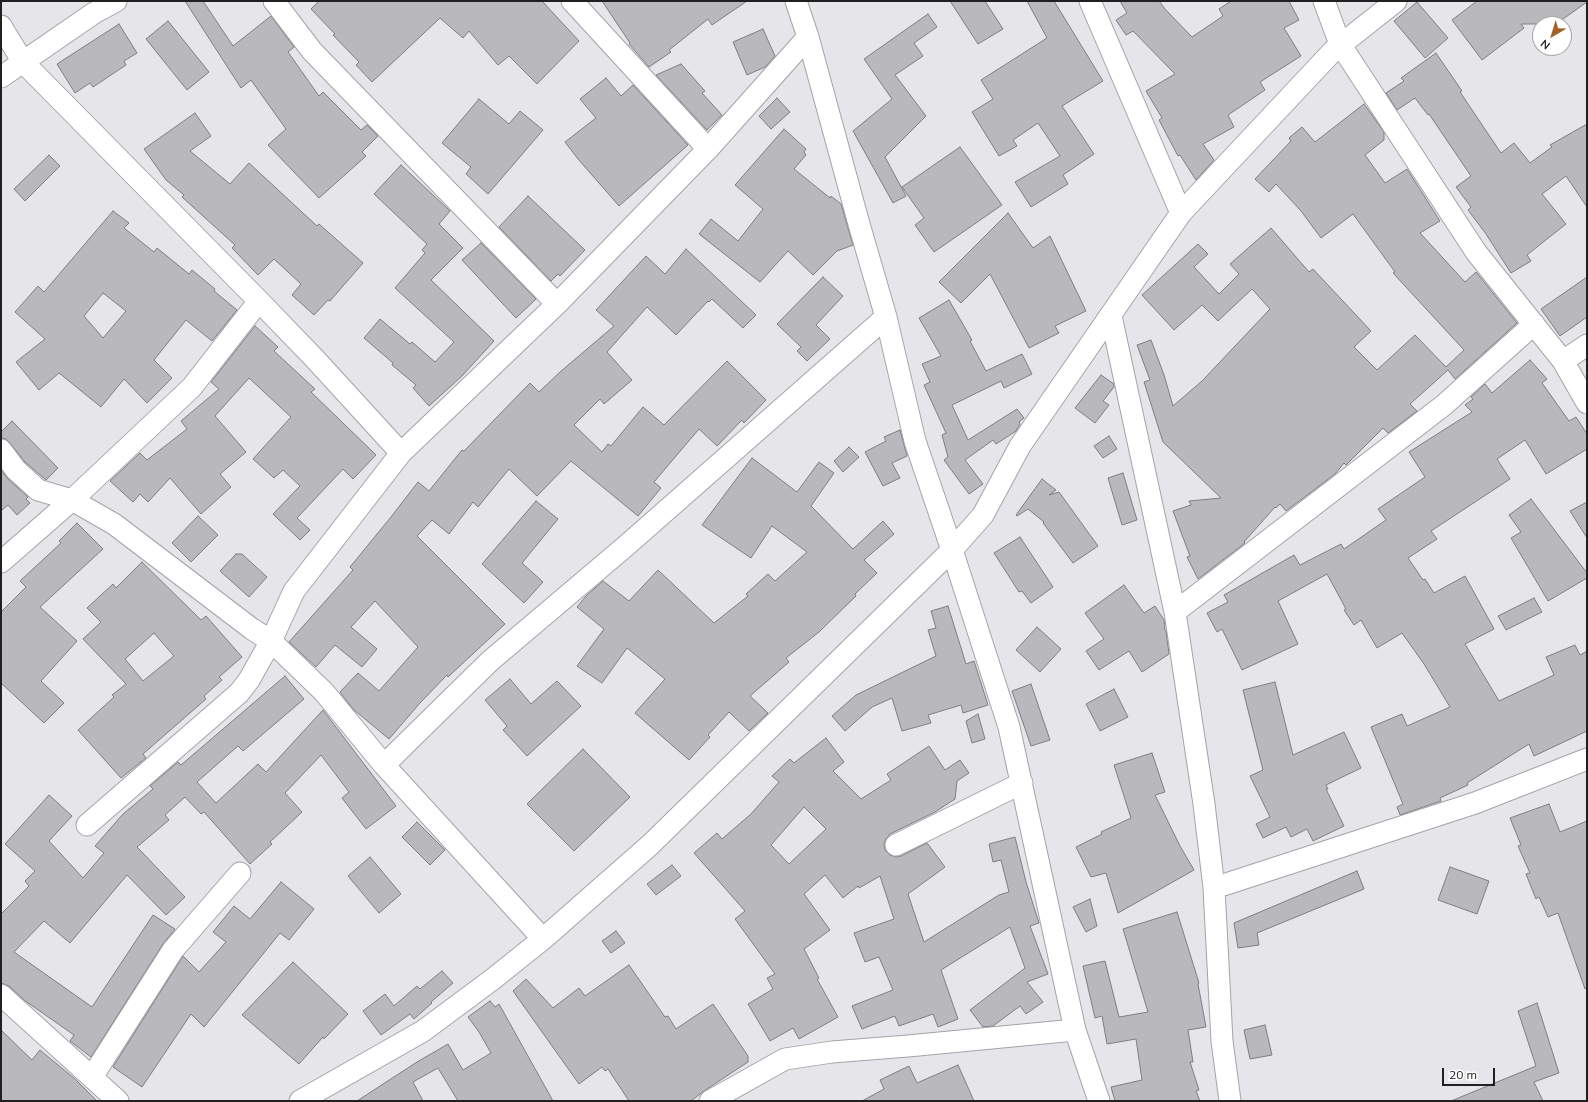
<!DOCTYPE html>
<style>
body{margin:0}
#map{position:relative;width:1588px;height:1102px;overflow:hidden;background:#e6e6ea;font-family:Mulish,sans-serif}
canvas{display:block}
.frame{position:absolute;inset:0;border:2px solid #202021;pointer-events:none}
.north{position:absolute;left:1532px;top:16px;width:40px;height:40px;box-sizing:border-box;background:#fff;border:1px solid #a6a6a6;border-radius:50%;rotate:218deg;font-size:11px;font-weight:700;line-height:16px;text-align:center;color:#202021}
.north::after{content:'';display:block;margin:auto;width:14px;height:18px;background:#a1632a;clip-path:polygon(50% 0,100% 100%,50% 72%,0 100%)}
.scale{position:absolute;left:1442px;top:1068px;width:53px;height:18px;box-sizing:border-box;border:2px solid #202021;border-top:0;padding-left:5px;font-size:12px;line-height:14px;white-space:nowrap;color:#202021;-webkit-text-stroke:3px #fff;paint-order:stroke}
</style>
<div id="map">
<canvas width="1588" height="1102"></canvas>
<div class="frame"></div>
<div class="north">N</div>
<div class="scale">20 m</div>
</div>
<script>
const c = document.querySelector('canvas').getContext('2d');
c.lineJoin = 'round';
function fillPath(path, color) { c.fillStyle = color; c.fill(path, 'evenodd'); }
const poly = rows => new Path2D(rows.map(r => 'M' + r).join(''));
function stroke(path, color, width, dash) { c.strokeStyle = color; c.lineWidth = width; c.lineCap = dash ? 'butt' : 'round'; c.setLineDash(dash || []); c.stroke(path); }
const building = poly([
 [185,1,203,1,233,46,271,16,294,47,288,52,319,96,323,92,361,130,367,125,378,136,362,152,366,156,319,198,268,145,286,129,251,80,241,88,185,1],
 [319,1,542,1,579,41,537,84,509,56,498,65,469,31,463,38,440,18,372,82,356,65,359,62,333,35,335,34,311,9,319,1],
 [602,1,747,1,712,25,708,19,669,50,671,52,649,67,629,44,630,43,602,1],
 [950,1,985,1,1003,29,978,44,950,1],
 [1027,1,1054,1,1103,81,1062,106,1094,154,1063,175,1068,184,1031,207,1015,182,1060,156,1038,123,1013,140,1017,146,999,156,972,112,993,99,981,80,1047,38,1027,1],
 [1120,1,1159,1,1165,9,1192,37,1223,16,1219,9,1231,1,1289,1,1299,20,1284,28,1301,56,1260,82,1265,90,1228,115,1234,127,1203,144,1214,160,1196,180,1180,155,1178,156,1159,120,1162,118,1146,91,1175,74,1133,31,1126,35,1116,20,1127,13,1120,1],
 [1477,1,1587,1,1587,2,1556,24,1521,24,1524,28,1482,60,1452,20,1477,1],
 [1417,2,1448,38,1425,58,1394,21,1417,2],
 [928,14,937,27,914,43,923,56,895,75,926,116,885,157,906,196,893,203,853,131,892,99,864,59,928,14],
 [168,21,209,72,187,90,146,39,168,21],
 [119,24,137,53,124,61,126,65,93,87,90,83,75,93,57,64,119,24],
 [763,29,775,56,765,67,747,75,733,42,763,29],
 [1436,53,1462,91,1460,92,1501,153,1514,143,1530,163,1552,147,1550,145,1587,124,1587,207,1566,176,1542,194,1566,224,1527,255,1531,261,1511,273,1486,234,1468,210,1471,207,1456,187,1471,176,1429,114,1428,115,1415,98,1397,110,1386,93,1404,81,1401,78,1436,53],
 [681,64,705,91,702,93,722,115,707,130,656,75,681,64],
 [606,78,621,96,633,85,688,145,619,206,578,159,565,142,596,118,580,99,606,78],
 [777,98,790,112,771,129,759,116,777,98],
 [479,99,509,124,520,111,543,130,488,194,466,174,471,167,442,143,479,99],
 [1364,104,1384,132,1384,140,1365,155,1385,183,1407,169,1440,221,1420,233,1465,282,1476,272,1517,323,1455,379,1448,370,1410,404,1417,411,1388,433,1383,428,1346,465,1344,463,1335,474,1286,511,1280,504,1276,508,1275,507,1244,542,1245,543,1198,579,1187,557,1190,556,1173,511,1191,505,1189,501,1221,498,1163,442,1144,382,1150,380,1137,345,1151,340,1164,375,1173,406,1202,381,1270,309,1252,289,1218,321,1202,305,1174,330,1142,295,1198,244,1208,254,1194,267,1219,294,1239,274,1230,264,1271,228,1309,272,1313,269,1371,331,1354,347,1377,370,1415,335,1446,367,1464,350,1393,273,1395,272,1353,214,1321,238,1301,211,1276,184,1269,192,1255,179,1291,141,1289,138,1302,127,1315,142,1364,104],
 [195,113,211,136,190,151,230,184,249,163,317,226,319,224,363,263,330,301,328,300,314,315,292,295,301,284,274,259,258,275,232,248,235,245,182,197,184,195,166,180,144,149,195,113],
 [784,129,806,149,804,152,806,155,794,169,830,198,831,196,841,204,853,245,837,251,813,275,788,251,760,282,699,234,711,219,738,241,763,209,735,185,784,129],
 [960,147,1002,205,934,252,915,225,924,218,902,187,960,147],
 [49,155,60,166,25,201,14,189,49,155],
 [401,165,450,211,439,224,463,248,431,280,494,341,462,376,429,406,413,388,416,385,392,365,393,363,364,338,380,319,410,344,412,342,435,362,454,342,395,288,425,253,422,250,427,244,374,194,401,165],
 [528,196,585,250,560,276,558,274,551,281,499,227,528,196],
 [113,211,129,223,124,228,154,252,157,248,189,274,192,270,215,289,214,291,237,310,212,341,186,320,154,360,172,378,147,403,124,379,101,407,59,373,39,390,16,362,45,339,15,312,38,286,44,292,113,211],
 [103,293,126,311,103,338,84,316,103,293],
 [1008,213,1033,248,1050,236,1086,311,1055,326,1059,333,1029,348,990,274,961,303,939,282,1008,213],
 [481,243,536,299,516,318,462,260,481,243],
 [686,249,756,315,743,328,712,299,709,302,708,301,676,335,647,307,607,352,632,380,604,404,600,399,574,425,602,452,608,444,611,446,643,407,664,425,727,361,766,400,744,423,742,420,717,446,699,429,654,482,661,488,638,516,571,461,537,496,509,469,478,507,473,502,449,534,432,520,417,536,505,624,448,677,447,675,420,703,389,739,353,709,340,692,358,673,379,691,418,647,375,601,351,627,377,649,362,667,335,645,316,667,289,642,353,570,350,567,391,517,418,482,429,491,462,450,464,451,530,383,539,392,560,372,614,326,596,310,646,256,665,274,686,249],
 [823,277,843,296,816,325,830,339,807,361,797,351,801,347,777,324,823,277],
 [1587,277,1587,317,1560,336,1541,309,1587,277],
 [949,300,972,340,970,341,986,371,1022,354,1032,374,1004,388,1001,381,952,405,968,440,1017,409,1024,418,1019,422,1020,424,1016,431,996,444,993,440,965,460,983,484,969,494,944,460,948,457,942,435,946,433,924,385,930,382,922,364,941,356,919,318,949,300],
 [255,326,278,347,274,351,315,389,311,392,376,455,353,479,343,469,297,518,310,530,300,540,273,514,300,486,283,470,274,478,253,459,291,417,249,378,215,416,246,452,220,474,231,487,201,514,170,478,148,502,140,494,133,502,110,481,140,453,147,460,187,429,181,421,219,389,211,382,255,326],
 [1530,360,1547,379,1542,383,1569,421,1576,417,1587,434,1587,449,1546,474,1525,440,1497,459,1510,479,1431,531,1437,539,1408,558,1423,580,1425,579,1434,593,1465,576,1494,629,1465,644,1499,701,1554,675,1546,657,1575,645,1580,655,1587,651,1587,731,1534,756,1529,744,1467,783,1468,785,1440,798,1441,801,1400,815,1397,807,1403,804,1371,727,1402,714,1407,726,1450,707,1424,664,1402,633,1377,648,1361,620,1354,625,1344,610,1346,609,1327,574,1278,601,1298,644,1242,670,1222,629,1217,632,1207,613,1228,602,1224,595,1294,555,1300,565,1341,544,1344,549,1386,520,1378,509,1425,477,1409,452,1472,412,1465,405,1473,399,1471,397,1485,384,1492,393,1530,360],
 [1101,375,1114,384,1114,387,1103,401,1109,405,1095,423,1075,408,1101,375],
 [12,421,58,468,46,480,25,462,10,443,6,439,1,438,1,432,12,421],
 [900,430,907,456,892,463,900,478,883,486,865,452,886,441,884,437,900,430],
 [1109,436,1117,449,1103,458,1094,446,1109,436],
 [849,447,859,457,843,472,834,461,849,447],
 [752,458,797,492,819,462,834,473,811,506,853,549,883,521,894,534,864,560,877,573,855,594,856,596,819,632,786,658,789,662,750,696,768,713,749,731,729,712,708,735,710,737,689,760,635,713,665,679,627,648,602,683,577,666,604,629,577,607,586,596,603,581,629,601,658,570,714,623,748,596,746,594,768,574,775,581,807,552,772,526,751,558,702,525,752,458],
 [1,470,8,479,28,497,26,499,30,503,17,515,8,505,1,511,1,470],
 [1123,473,1137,520,1122,525,1108,478,1123,473],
 [1042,479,1056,490,1049,495,1059,492,1098,546,1073,563,1043,523,1044,522,1028,509,1017,516,1016,515,1042,479],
 [1531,499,1587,573,1587,578,1548,601,1511,538,1521,532,1509,515,1531,499],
 [536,501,558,519,522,563,543,582,524,603,482,564,536,501],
 [1587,502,1587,538,1570,511,1587,502],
 [198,516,218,535,191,562,172,543,198,516],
 [77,523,103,549,40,607,77,641,41,681,64,703,44,723,1,683,1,612,26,587,20,581,61,543,59,541,77,523],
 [1020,537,1053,587,1031,603,1022,591,1019,592,994,553,1020,537],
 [236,554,242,554,267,577,249,597,220,571,236,554],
 [142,562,201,620,206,616,242,657,219,677,222,680,204,696,206,699,143,754,146,758,121,778,78,730,114,697,112,695,126,684,83,639,101,622,87,608,113,584,116,588,142,562],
 [154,633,174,656,143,681,125,659,154,633],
 [1124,585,1144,613,1155,606,1164,620,1165,627,1164,628,1166,631,1169,654,1142,672,1129,651,1099,670,1086,651,1104,639,1085,613,1124,585],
 [1534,598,1542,612,1506,630,1498,616,1534,598],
 [948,606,966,664,974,661,988,705,963,713,961,705,928,715,931,723,902,731,892,698,872,707,845,731,832,716,856,695,936,656,928,630,936,628,931,611,948,606],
 [1037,627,1061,649,1040,672,1016,650,1037,627],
 [285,676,304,699,243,751,238,746,197,782,216,803,258,764,266,772,323,710,396,806,366,829,342,798,349,792,321,755,285,793,302,812,270,842,272,844,250,864,204,812,201,814,185,797,165,815,169,820,137,847,185,897,166,915,127,875,70,943,44,921,14,952,92,1007,153,915,175,929,163,944,91,1057,70,1041,74,1035,24,1000,9,986,1,983,1,914,29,886,25,881,35,871,5,844,49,795,72,816,49,841,83,878,104,853,95,846,123,814,153,789,150,786,178,762,181,765,285,676],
 [510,679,531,704,557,681,581,706,527,756,503,730,507,726,485,700,510,679],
 [1275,682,1293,755,1344,732,1361,768,1326,785,1328,789,1326,789,1344,826,1313,841,1307,829,1291,837,1286,827,1263,838,1256,824,1270,817,1250,776,1263,770,1243,690,1275,682],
 [1031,684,1050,740,1031,746,1012,691,1031,684],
 [1114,689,1128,717,1100,731,1086,704,1114,689],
 [978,714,985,739,972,743,966,721,978,714],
 [826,738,844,762,833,771,861,799,891,780,887,774,929,746,945,770,960,760,969,773,957,781,955,799,935,812,890,834,886,839,884,844,885,850,890,855,896,857,901,856,927,843,945,867,908,894,924,942,999,895,1009,892,1001,860,993,862,989,844,1015,837,1026,882,1039,923,1030,926,1048,974,1027,982,1043,1002,1026,1014,1020,1006,993,1026,983,1027,970,1010,1025,968,1010,927,941,970,958,1019,938,1027,933,1014,899,1026,895,1016,862,1029,852,1006,893,990,879,957,865,962,854,933,894,919,880,876,859,888,858,886,843,898,825,875,804,894,830,930,804,949,819,978,817,979,838,1017,799,1039,793,1028,770,1041,748,1004,773,989,767,978,775,974,735,919,745,911,694,853,717,833,722,839,751,814,779,782,772,776,790,759,794,763,826,738],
 [804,807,826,829,789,864,771,845,804,807],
 [583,749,630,797,574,851,527,804,583,749],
 [1152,753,1165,792,1155,795,1180,846,1194,870,1118,913,1106,873,1091,877,1076,847,1102,834,1101,832,1131,818,1114,765,1152,753],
 [1549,804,1560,832,1587,821,1587,988,1585,989,1558,913,1548,917,1539,897,1536,899,1526,874,1530,873,1518,846,1521,845,1510,818,1549,804],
 [417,822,445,850,430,865,402,837,417,822],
 [370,857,401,894,379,913,348,876,370,857],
 [672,865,681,876,656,895,647,884,672,865],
 [1450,867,1489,881,1477,914,1438,900,1450,867],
 [1357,871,1364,889,1257,933,1259,945,1238,948,1234,923,1357,871],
 [281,882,314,909,289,940,280,933,204,1027,191,1014,142,1087,113,1067,183,956,199,972,226,942,213,932,234,906,250,919,281,882],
 [1090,899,1097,926,1086,932,1073,907,1090,899],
 [1177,912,1199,983,1198,984,1206,1027,1188,1030,1193,1062,1190,1062,1199,1090,1196,1091,1200,1101,1115,1101,1111,1087,1142,1080,1136,1039,1107,1044,1102,1016,1095,1018,1083,966,1105,961,1119,1017,1148,1012,1123,929,1177,912],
 [616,931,625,943,611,953,602,941,616,931],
 [293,962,348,1014,324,1039,323,1037,299,1064,242,1015,293,962],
 [629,965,665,1017,668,1016,676,1029,713,1004,748,1056,748,1062,704,1091,691,1101,629,1101,608,1069,605,1071,602,1067,579,1084,513,991,526,979,553,1008,579,988,585,996,629,965],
 [442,971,453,983,431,1002,432,1003,414,1019,410,1014,381,1035,363,1011,385,994,394,1006,417,986,420,989,442,971],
 [490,1001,495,1007,499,1004,553,1101,458,1101,438,1068,413,1082,423,1101,357,1101,417,1062,448,1044,463,1070,491,1053,479,1032,468,1017,490,1001],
 [1537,1003,1559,1073,1534,1082,1543,1101,1451,1101,1536,1066,1518,1011,1537,1003],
 [1265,1025,1272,1055,1250,1059,1244,1030,1265,1025],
 [1,1030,32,1060,40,1050,75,1079,97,1101,1,1101,1,1030],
 [958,1065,974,1101,862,1101,884,1089,880,1080,909,1066,917,1083,958,1065]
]);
const street = poly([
 [274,1,312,51,557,304],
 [572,1,708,149],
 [796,1,808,37,859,224,886,317,915,441,952,550,1009,727,1075,1030,1099,1101],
 [1090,1,1181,213],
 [1324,1,1340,44,1476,252,1563,361,1587,403],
 [1,26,23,62,259,301,315,359,401,453],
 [1,77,94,13,116,1],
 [1111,316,1175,612,1204,804,1214,888,1222,1041,1230,1101],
 [1563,361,1587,345],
 [1,450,16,470,38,490,72,500,114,524,252,629,271,641,324,692,384,765,543,939],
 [1,562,72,500,192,387,259,301],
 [1175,612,1444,405,1534,324],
 [384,765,490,661,627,545,886,317],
 [87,825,239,693,249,680,271,641,294,591,401,453,557,304,708,149,808,37],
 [896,845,1022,783],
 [1214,888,1475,803,1587,759],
 [1,995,118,1101],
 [92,1077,173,950,240,873],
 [300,1101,423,1031,493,979,543,939,650,845,952,550,983,515,1020,446,1181,213,1333,51,1396,1],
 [710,1101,785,1059,832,1052,908,1046,1075,1030]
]);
fillPath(building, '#b9b9bd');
stroke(building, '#7d7e82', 1);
stroke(street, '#a3a4a7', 23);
stroke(street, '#fff', 21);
</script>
